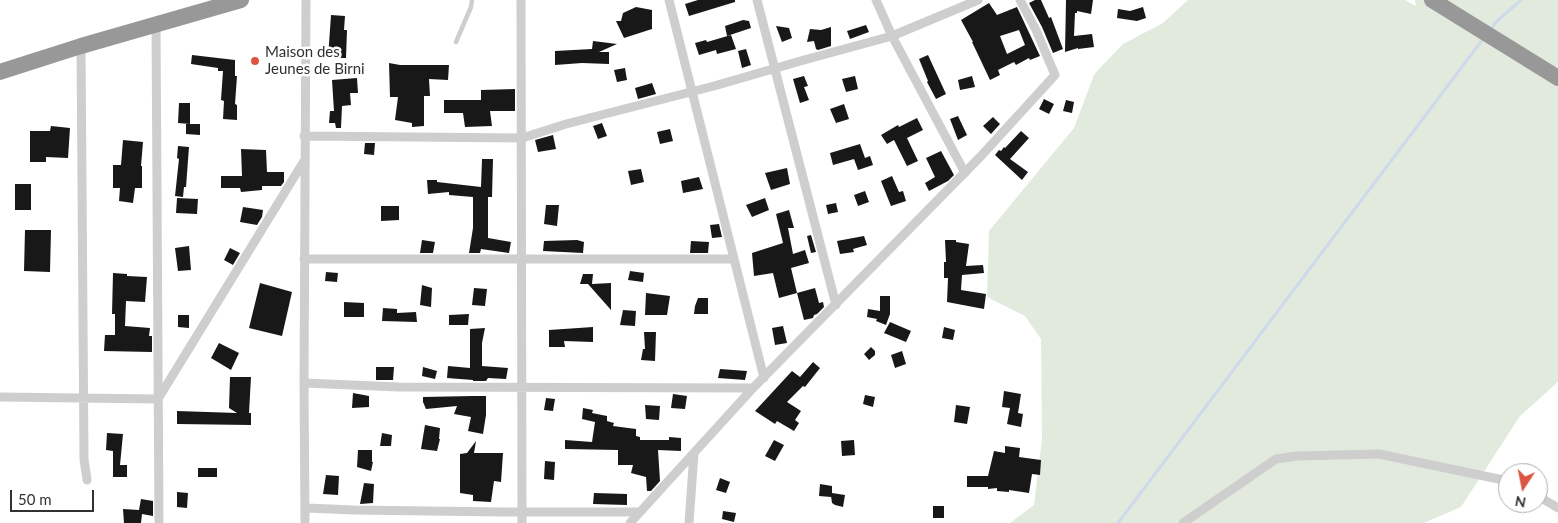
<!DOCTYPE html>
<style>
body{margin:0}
#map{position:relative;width:1558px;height:523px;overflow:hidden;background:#fff;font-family:Lato,sans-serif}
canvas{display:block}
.north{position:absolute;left:1498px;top:463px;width:50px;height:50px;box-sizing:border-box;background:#fff;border:1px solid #adadad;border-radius:50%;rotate:191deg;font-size:14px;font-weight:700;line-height:20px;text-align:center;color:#313131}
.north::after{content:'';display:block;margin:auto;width:18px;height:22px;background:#dc5540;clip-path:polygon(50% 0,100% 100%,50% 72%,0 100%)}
.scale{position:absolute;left:10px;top:490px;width:84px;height:22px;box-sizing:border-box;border:2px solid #313131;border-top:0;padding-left:6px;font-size:15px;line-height:18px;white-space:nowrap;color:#313131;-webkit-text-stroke:4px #fff;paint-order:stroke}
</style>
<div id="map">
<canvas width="1558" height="523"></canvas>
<div class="north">N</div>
<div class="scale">50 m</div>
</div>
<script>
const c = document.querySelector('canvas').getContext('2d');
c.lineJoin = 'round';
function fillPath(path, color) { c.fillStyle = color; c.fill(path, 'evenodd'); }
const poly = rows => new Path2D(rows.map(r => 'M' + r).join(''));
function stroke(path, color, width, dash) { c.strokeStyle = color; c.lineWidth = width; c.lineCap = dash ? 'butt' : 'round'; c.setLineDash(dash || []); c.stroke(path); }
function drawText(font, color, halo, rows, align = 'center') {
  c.font = font + ' Lato,sans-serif'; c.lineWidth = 5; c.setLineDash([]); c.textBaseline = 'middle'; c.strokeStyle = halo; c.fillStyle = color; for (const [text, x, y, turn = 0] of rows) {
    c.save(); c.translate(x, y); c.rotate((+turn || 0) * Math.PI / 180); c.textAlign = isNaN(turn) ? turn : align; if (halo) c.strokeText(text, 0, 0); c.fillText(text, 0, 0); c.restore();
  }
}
const green = poly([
 [1188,0,1405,0,1416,6,1415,0,1558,0,1558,382,1520,416,1461,507,1424,523,1010,523,1034,505,1042,439,1041,339,1025,316,987,297,989,231,1074,128,1094,75,1099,69,1123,44,1163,23]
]);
const stream = poly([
 [1490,30,1497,21,1521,0],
 [1118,523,1483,39]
]);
const building = poly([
 [698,0,735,0,735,2,689,16,685,4],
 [1035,0,1041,0,1049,18,1051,17,1063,49,1053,53,1042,27,1029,3],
 [1066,0,1093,0,1091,14,1077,11,1077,13,1075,13,1074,36,1092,34,1094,47,1078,49,1078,48,1065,52],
 [989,3,997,15,1017,7,1040,56,1030,60,1029,58,1016,65,1014,62,998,70,1000,75,990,80,972,42,973,42,961,20],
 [1019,30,1025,45,1007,54,1000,36],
 [636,7,652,10,652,29,624,38,616,21,621,21,623,13],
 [1143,7,1146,18,1137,21,1117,18,1118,9,1130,11],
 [331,15,345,16,344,30,347,30,346,58,328,58],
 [743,20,749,21,751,28,727,36,725,26],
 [866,25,869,32,850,39,847,31],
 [776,26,789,28,792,38,782,42],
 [831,27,831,46,818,50,816,49,814,41,807,42,810,29,821,30],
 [731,35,736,49,717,54,716,50,699,55,695,43,706,40,707,42],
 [593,41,617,44,599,52,609,52,609,64,582,63,555,65,555,51,592,49],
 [746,49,751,65,742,68,738,51],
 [192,55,235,60,235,76,237,76,235,104,237,105,237,120,223,119,224,101,221,100,223,71,218,71,218,68,191,64],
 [928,55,946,94,936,99,927,82,928,81,919,59],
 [389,63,400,65,449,65,448,80,429,79,430,96,424,96,424,126,412,127,412,123,395,120,398,97,390,97],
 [625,68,627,80,617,82,614,70],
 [804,76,808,86,804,87,809,100,800,103,793,79],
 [855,76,858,89,846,92,842,79],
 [972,76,975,87,960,90,958,80],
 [357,78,358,93,350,93,351,105,342,106,341,128,336,128,335,123,329,123,330,111,334,111,332,80],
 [652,83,656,94,638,99,635,88],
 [515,89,515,111,490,111,492,126,465,127,463,113,444,113,444,100,481,100,481,90],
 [1044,99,1054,104,1049,114,1039,109],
 [1066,100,1074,102,1072,113,1063,111],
 [179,103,190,103,190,124,178,123],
 [844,104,849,119,836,123,830,109],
 [958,116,967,135,958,140,950,119],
 [993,117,1000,124,991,134,983,126],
 [917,118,923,130,907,138,918,161,907,166,894,140,887,144,881,135,898,125,899,127],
 [602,123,607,136,598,139,593,126],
 [186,124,200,124,200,135,186,134],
 [51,126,70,128,68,158,46,157,46,162,30,162,30,131,50,131],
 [670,129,673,141,660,144,657,132],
 [1021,131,1029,138,1010,159,1028,172,1022,180,995,155,999,150,1001,151,1004,147,1005,148],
 [553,135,556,149,538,152,535,140],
 [123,140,143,142,141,166,142,166,142,188,135,188,133,203,119,201,120,188,113,188,113,165,121,165],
 [365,143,375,143,374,155,364,154],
 [860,144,865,158,870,156,873,165,858,170,854,159,833,165,830,153],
 [178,146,189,147,186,187,184,187,183,197,175,196,179,159,177,158],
 [241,149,266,150,267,172,284,172,284,182,281,186,262,186,262,190,241,192,240,188,221,188,221,176,242,176],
 [941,151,954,175,948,181,929,191,925,183,935,177,926,158],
 [482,159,493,159,492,197,488,197,488,238,511,242,509,253,481,249,480,253,469,253,473,228,473,197,449,195,449,192,428,194,427,180,437,180,437,182,481,187],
 [787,168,790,184,771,190,765,173],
 [641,169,644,182,631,185,628,171],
 [892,176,899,192,903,191,906,201,891,206,881,181],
 [699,177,703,189,683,193,681,181],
 [15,184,31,184,31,210,15,210],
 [865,191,869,202,858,206,854,195],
 [177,198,198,199,197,214,176,213],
 [765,198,769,210,752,217,746,205],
 [836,203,838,212,828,214,826,205],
 [546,205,559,205,557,226,544,224],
 [381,206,399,206,399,220,381,221],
 [243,207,263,210,262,217,257,225,240,222],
 [789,210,794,228,788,228,793,254,805,250,809,263,791,268,797,293,779,298,773,273,754,276,752,253,783,243,776,214],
 [719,224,722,237,712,238,710,225],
 [25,230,51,230,50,272,24,271],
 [811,235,816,252,811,253,807,236],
 [864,236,867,245,853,249,854,252,840,254,837,241],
 [422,240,435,242,433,253,420,253],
 [577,240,584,242,583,253,543,251,544,241],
 [945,240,956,240,956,242,969,244,966,266,983,265,984,273,962,275,961,290,986,294,984,309,947,302,948,278,944,278,944,262,946,262],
 [691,241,709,242,708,253,690,253],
 [189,246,191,270,178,271,175,248],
 [230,248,240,253,233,265,224,260],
 [630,271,644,273,643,282,628,280],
 [326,272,338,273,337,282,325,281],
 [113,273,127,274,127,276,147,277,145,302,126,301,125,326,150,328,149,336,152,336,152,352,104,351,105,335,115,335,115,314,112,314],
 [583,274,593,274,592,284,611,283,611,310,588,284,580,284],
 [260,283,292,292,282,336,249,328],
 [422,285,432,288,431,307,420,305],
 [474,288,487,289,485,306,472,305],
 [815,288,819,303,823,302,824,307,817,314,814,315,813,318,804,320,797,293],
 [646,293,670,296,667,315,645,315],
 [880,296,890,296,890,314,886,325,876,321,877,319,867,317,868,309,880,311],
 [698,298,708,298,708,314,694,314,695,306],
 [344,302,364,303,364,317,344,317],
 [383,308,397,309,397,313,416,312,417,322,382,321],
 [623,310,636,311,635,326,620,325],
 [469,314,468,325,449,325,449,315],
 [178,315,189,315,189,328,178,327],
 [890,322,911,331,906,342,884,333],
 [783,326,787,343,775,345,772,328],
 [593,327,593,342,564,341,565,347,549,347,549,330],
 [944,327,955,330,953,340,942,338],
 [485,328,482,343,482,366,508,368,506,379,488,378,486,381,473,381,473,380,447,378,448,366,470,368,470,329],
 [644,332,656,332,655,361,641,360,643,349,645,349],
 [219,343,239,353,231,370,211,358],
 [871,347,875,351,875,355,869,360,864,354],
 [902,351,906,364,895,368,891,355],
 [813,362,820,368,805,387,803,386,787,402,801,411,795,420,799,423,794,431,777,421,775,424,755,411,792,371,800,377],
 [376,367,394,367,393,380,376,380],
 [423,367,437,371,435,379,422,376],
 [720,369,747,371,745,380,718,378],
 [230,377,251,377,249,413,251,413,251,425,177,424,177,411,237,413,229,408],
 [1004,391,1021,394,1018,413,1023,414,1021,427,1007,424,1010,408,1002,407],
 [353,393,369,396,369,407,352,408],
 [673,394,687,396,685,409,671,408],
 [865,395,875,397,873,407,863,404],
 [473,396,486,396,486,415,483,434,468,431,471,417,454,414,457,406,426,409,423,402,423,397],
 [546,398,555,399,553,411,544,410],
 [645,405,660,406,659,420,646,419],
 [956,405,970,407,967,424,954,422],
 [583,408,593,410,592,413,607,416,607,421,614,423,613,426,636,429,636,436,640,437,640,440,669,440,669,437,681,438,681,451,658,450,660,481,651,491,647,491,646,477,631,473,633,465,618,465,618,450,565,449,565,440,592,442,595,422,582,419],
 [425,425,440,428,439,439,440,439,437,451,421,449],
 [107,433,123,434,120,465,127,465,127,477,113,477,113,451,106,450],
 [382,433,392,435,391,446,380,446],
 [774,440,784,445,775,461,765,456],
 [854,440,855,455,842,456,841,441],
 [476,441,474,453,503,453,501,482,494,481,491,502,473,501,473,495,460,493,460,454,467,453],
 [1005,446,1020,448,1019,457,1041,460,1040,475,1032,474,1029,493,1009,490,1009,492,997,491,997,488,988,489,988,487,967,487,967,476,988,476,994,451,1005,453],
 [358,450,372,450,372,462,373,462,371,471,357,467],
 [545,461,555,462,554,480,544,479],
 [198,468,217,468,217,477,198,477],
 [326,475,339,476,338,495,323,494],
 [720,478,730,482,726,493,716,490],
 [364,483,374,484,373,503,360,504],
 [820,484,832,486,832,493,845,495,843,507,835,505,832,503,831,496,831,497,819,496],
 [177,492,188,493,187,508,177,507],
 [594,493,627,494,627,505,593,504],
 [141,499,153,501,153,516,142,514,141,523,124,523,123,509,139,510],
 [933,506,944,506,944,518,933,518],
 [723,511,736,513,734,522,722,519]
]);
const lane = poly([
 [456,42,471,7,472,0]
]);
const street = poly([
 [521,0,522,523],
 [669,0,764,378],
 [757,0,836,305],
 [876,0,892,36,965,173],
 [156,24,159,523],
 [81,46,84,459,87,480],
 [304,136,522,138,566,124,714,86,804,60,892,36,978,0],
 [304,259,733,259],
 [304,383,399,387,753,388],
 [0,397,158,399,304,161],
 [1538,496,1558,508],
 [306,508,354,510,503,512,640,512],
 [305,523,304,383,306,0],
 [630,523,753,388,981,156,1055,75,1036,30,1020,0],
 [689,523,694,453],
 [1183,523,1276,459,1297,456,1379,454,1508,481]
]);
const highway = poly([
 [1432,0,1558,78],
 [0,72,81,46,241,0]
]);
const markers = [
 [255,61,5,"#dc5540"]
];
const poiNames = [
 ["Maison des",265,52],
 ["Jeunes de Birni",265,69]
];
fillPath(green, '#e2eade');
stroke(stream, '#cedaeb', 3);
fillPath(building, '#181818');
stroke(lane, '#cecece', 4.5);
stroke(street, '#cecece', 9);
stroke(highway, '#989898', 16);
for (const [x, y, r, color] of markers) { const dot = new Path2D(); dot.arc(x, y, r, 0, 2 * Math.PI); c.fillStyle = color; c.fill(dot); stroke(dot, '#fff', 2); }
drawText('15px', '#313131', '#fff', poiNames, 'left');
</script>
